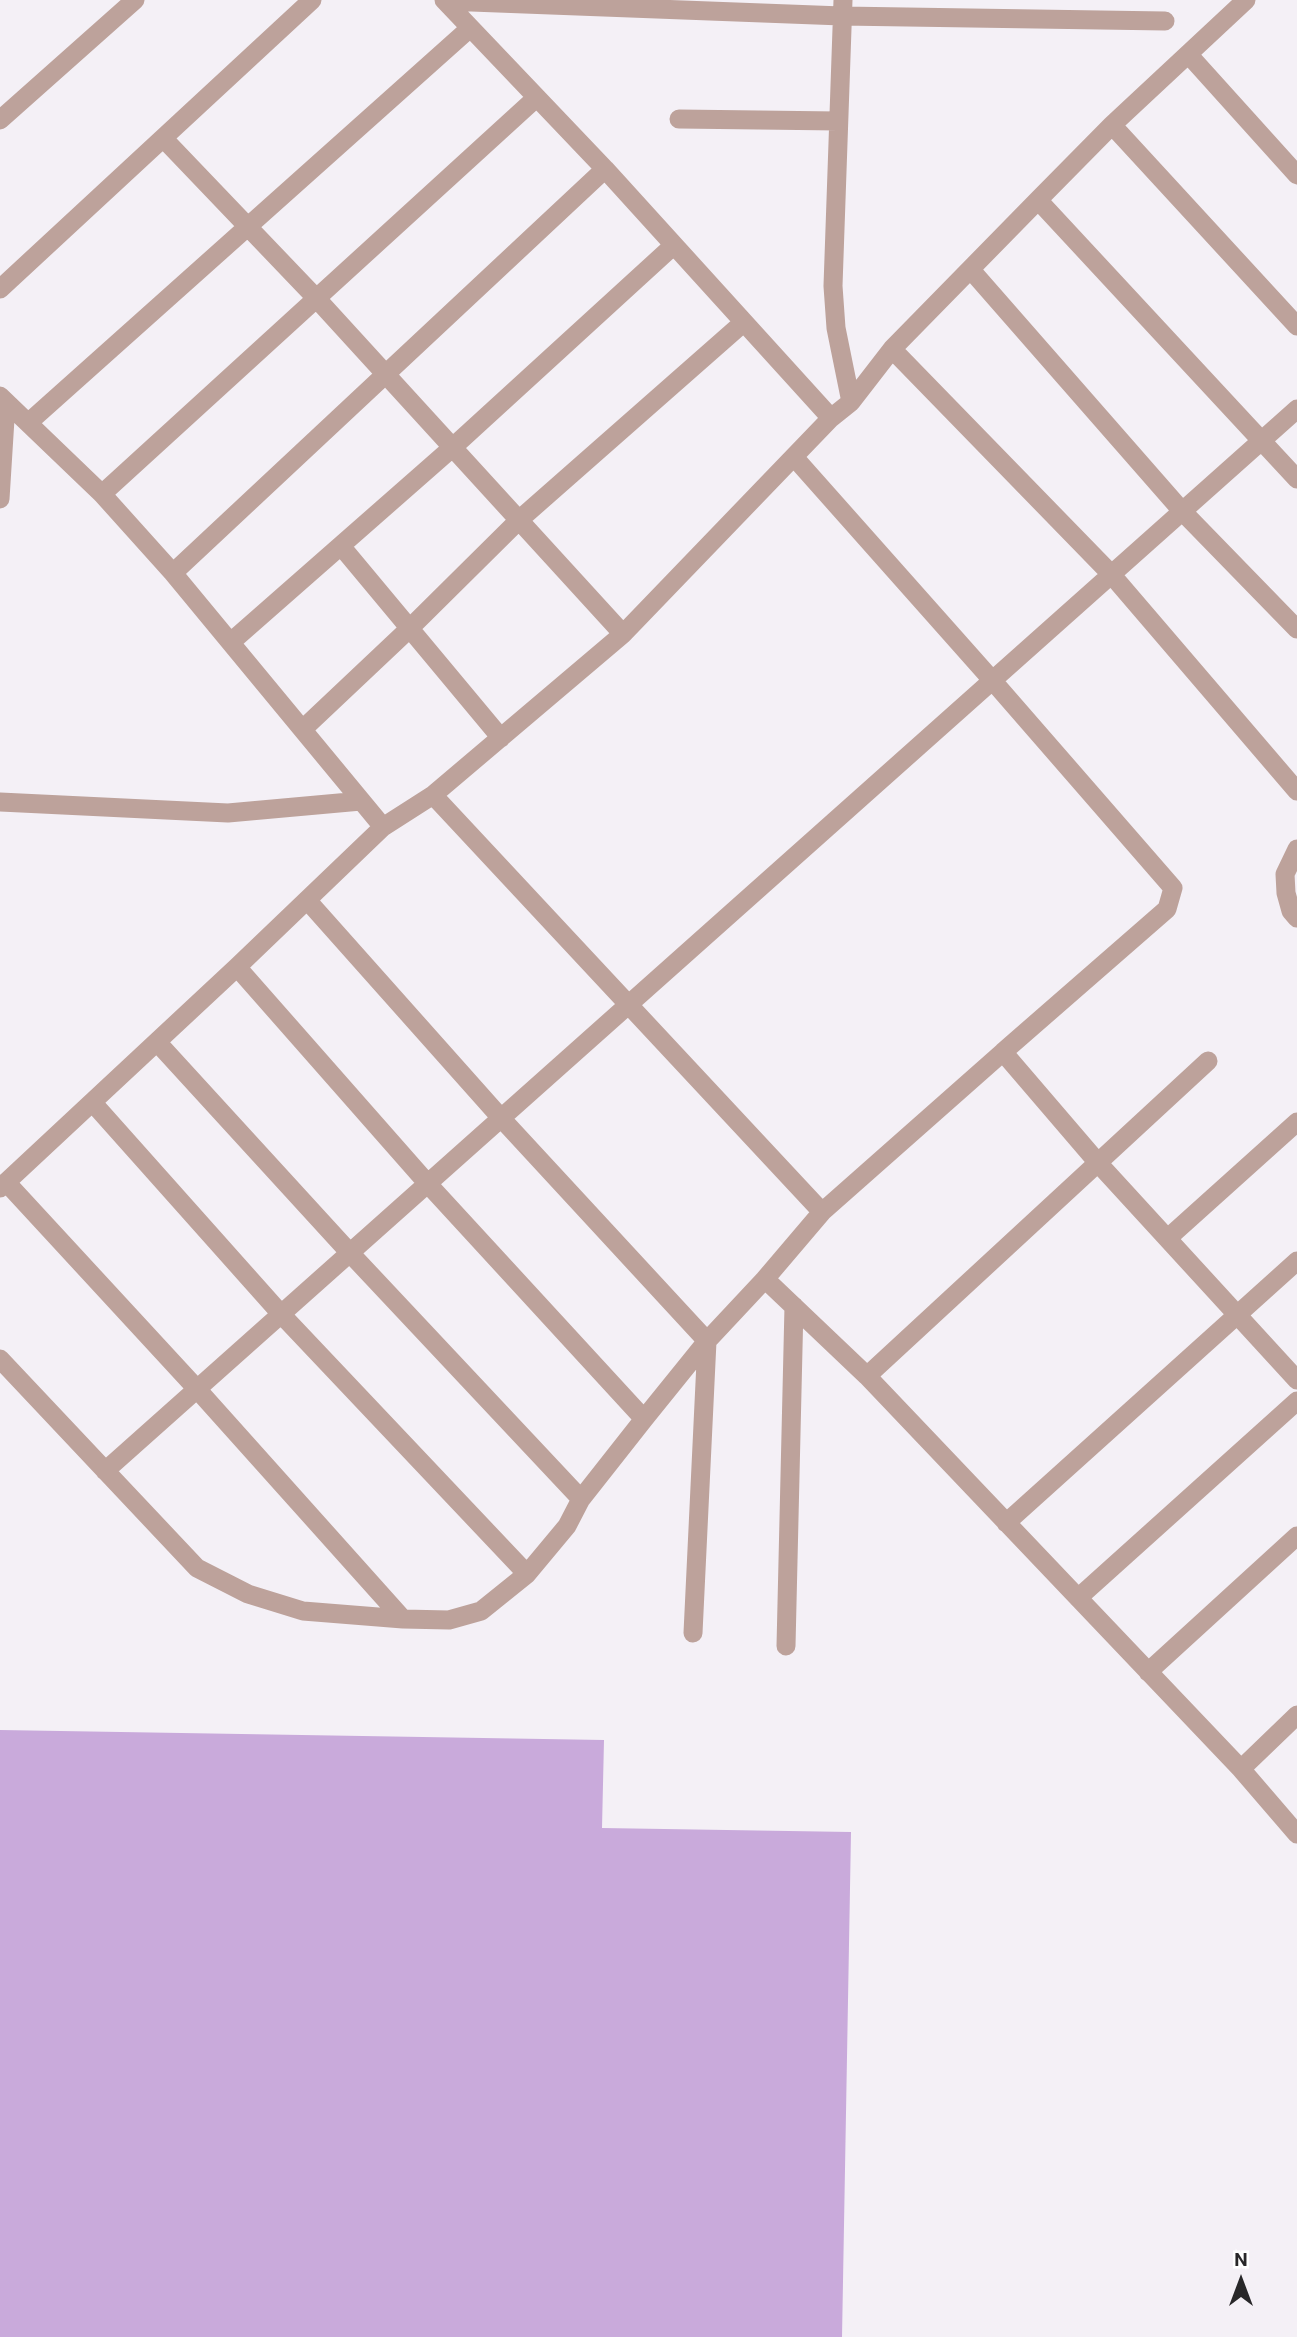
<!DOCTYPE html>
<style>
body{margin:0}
#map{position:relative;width:1297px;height:2337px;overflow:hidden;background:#f4f0f6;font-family:Roboto,sans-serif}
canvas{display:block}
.north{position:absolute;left:1206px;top:2246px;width:70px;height:70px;-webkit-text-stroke:5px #fff;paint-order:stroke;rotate:0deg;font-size:19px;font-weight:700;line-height:28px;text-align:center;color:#282729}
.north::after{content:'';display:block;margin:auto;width:24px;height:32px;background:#282729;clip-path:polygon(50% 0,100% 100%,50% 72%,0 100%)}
</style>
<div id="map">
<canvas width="1297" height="2337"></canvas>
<div class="north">N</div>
</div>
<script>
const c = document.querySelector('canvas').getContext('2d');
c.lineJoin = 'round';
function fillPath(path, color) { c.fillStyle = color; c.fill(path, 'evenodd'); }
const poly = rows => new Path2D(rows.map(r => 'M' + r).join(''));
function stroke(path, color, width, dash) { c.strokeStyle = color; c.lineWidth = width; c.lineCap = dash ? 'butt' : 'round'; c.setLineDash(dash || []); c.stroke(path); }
const building = poly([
 [0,1730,604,1740,602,1828,851,1832,842,2337,0,2337]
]);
const minor = poly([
 [444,0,605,169,831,418],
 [843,0,833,286,836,328,851,402],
 [445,1,842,16,1165,21],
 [1188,54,1297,175],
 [679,119,838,121],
 [0,120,135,0],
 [1112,125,1297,326],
 [164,139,317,299,623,634],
 [1038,200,1297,479],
 [971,270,1182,511,1297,629],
 [0,289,312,0],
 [892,349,1111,574,1297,791],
 [0,396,102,494,173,573,383,827],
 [28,423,469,29],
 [794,457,992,680,1173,888,1167,909,1003,1052,1099,1164,1297,1380],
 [102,494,536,98],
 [0,499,6,403],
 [341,546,501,738],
 [173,573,605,169],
 [231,642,453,447,674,245],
 [303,729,410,628,519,520,744,322],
 [433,795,822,1212],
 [0,802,228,813,361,801],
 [1297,849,1285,874,1286,893,1291,911,1297,918],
 [307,900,501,1118,707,1341,693,1633],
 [237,967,428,1184,644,1419],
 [157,1042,350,1253,581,1499],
 [93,1103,281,1314,527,1574],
 [6,1182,197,1389,403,1619],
 [0,1188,237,967,383,827,433,795,623,634,831,418,851,402,892,349,1038,200,1112,125,1246,0],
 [1168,1238,1297,1122],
 [765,1279,822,1212,1003,1052],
 [0,1359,197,1568,248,1594,303,1611,403,1619,449,1620,481,1611,527,1574,567,1526,581,1499,644,1419,707,1341,765,1279,867,1376,1241,1769,1297,1834],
 [867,1376,1208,1061],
 [105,1471,1297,409],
 [1006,1523,1297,1261],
 [1078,1598,1297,1401],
 [786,1646,794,1306],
 [1148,1672,1297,1536],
 [1241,1769,1297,1715]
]);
fillPath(building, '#c9aadb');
stroke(minor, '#bda29b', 19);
</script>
